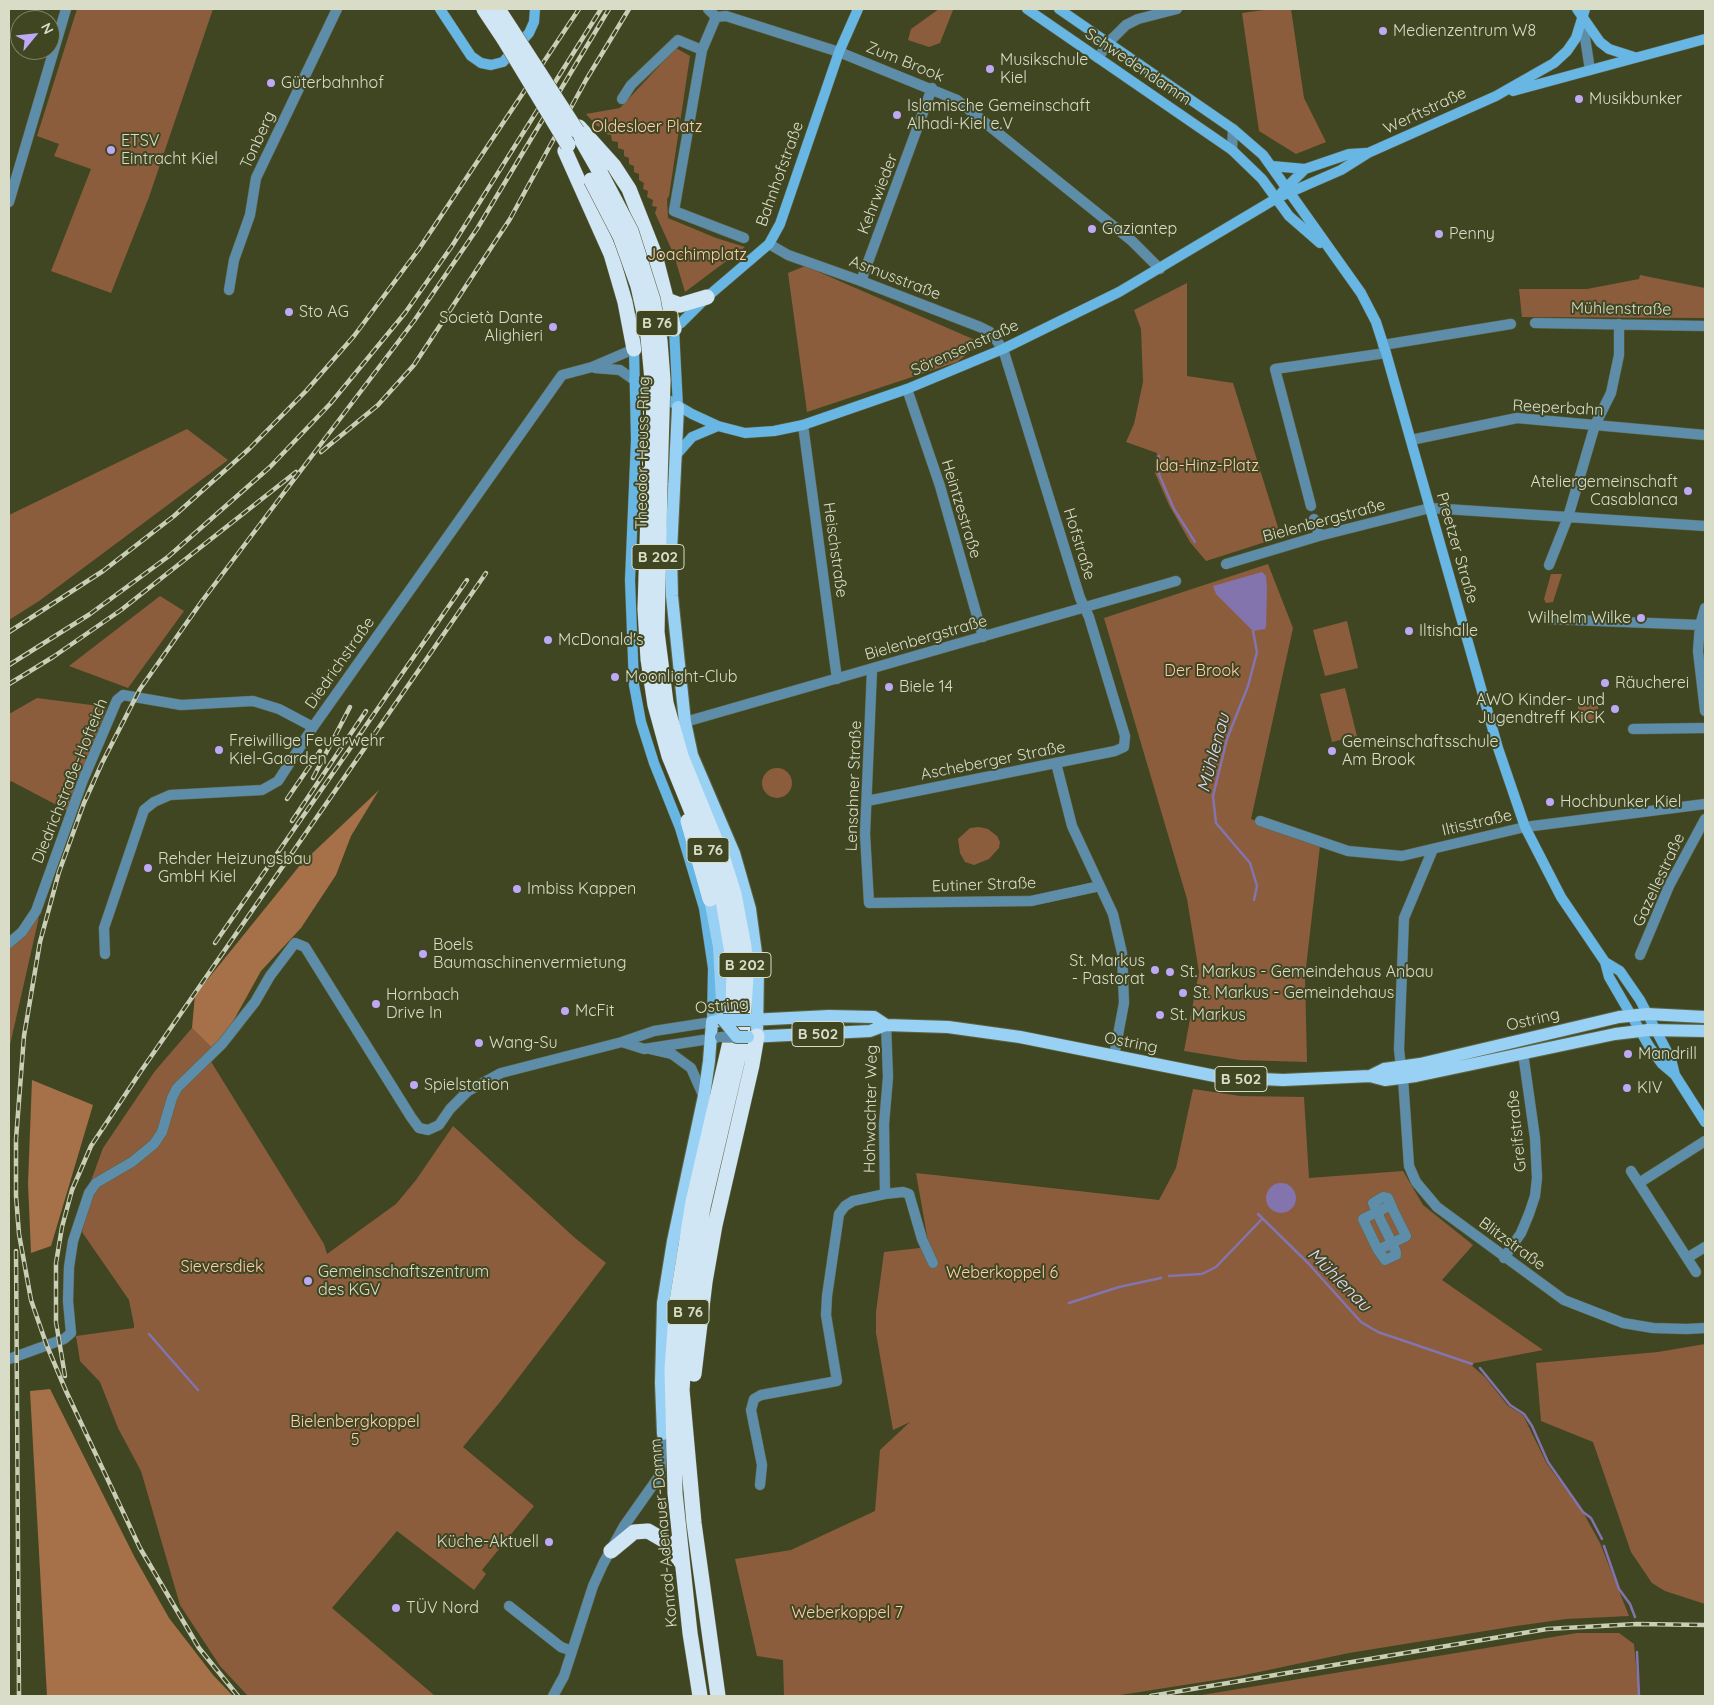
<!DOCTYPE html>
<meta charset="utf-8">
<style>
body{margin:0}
#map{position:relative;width:1714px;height:1705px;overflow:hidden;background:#414622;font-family:Quicksand,sans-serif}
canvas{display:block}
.frame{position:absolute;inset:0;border:10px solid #d9ddc8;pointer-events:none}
.north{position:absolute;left:10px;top:10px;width:50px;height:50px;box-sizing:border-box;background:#414622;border:1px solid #7e8264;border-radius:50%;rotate:62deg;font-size:14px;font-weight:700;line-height:20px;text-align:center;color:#d9ddc8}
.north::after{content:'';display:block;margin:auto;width:18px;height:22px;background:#bda9f5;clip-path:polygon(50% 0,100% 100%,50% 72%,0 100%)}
</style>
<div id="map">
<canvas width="1714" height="1705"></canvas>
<div class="frame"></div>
<div class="north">N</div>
</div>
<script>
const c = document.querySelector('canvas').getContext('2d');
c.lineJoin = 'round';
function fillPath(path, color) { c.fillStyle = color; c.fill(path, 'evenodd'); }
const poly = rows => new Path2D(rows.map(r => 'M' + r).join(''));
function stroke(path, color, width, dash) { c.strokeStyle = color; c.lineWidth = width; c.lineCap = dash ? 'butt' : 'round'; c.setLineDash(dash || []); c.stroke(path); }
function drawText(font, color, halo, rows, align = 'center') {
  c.font = font + ' Quicksand,sans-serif'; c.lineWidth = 4; c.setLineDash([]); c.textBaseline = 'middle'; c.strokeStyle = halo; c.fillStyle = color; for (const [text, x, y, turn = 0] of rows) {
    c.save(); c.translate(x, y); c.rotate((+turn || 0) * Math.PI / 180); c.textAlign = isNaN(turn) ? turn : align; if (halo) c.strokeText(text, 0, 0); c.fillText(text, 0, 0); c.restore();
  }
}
const green = poly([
 [77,9,213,9,149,197,111,293,51,271,91,169,54,156,59,144,37,136],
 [939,9,953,10,940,43,929,47,908,40,911,29],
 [1271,9,1291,9,1304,98,1326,142,1296,154,1259,131,1242,13],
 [676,48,690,56,669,196,667,199,668,218,716,238,745,247,685,292,674,255,655,213,657,207,652,206,653,200,647,197,648,191,643,189,644,183,639,180,639,174,634,172,634,166,629,164,629,158,624,156,624,150,618,148,618,142,612,141,611,135,606,134,606,128,597,126,586,114,620,108],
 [805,266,982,343,957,362,807,412,788,273],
 [1640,275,1705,288,1705,318,1522,317,1519,289,1587,289,1639,279],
 [1187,283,1187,376,1233,383,1281,537,1206,561,1190,542,1169,505,1155,473,1157,453,1126,442,1134,424,1143,382,1141,329,1134,310],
 [187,429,228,460,39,601,9,620,9,515],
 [1268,564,1293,628,1251,819,1320,846,1305,976,1307,1062,1240,1060,1184,1051,1199,972,1187,899,1104,618],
 [1551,574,1562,574,1553,602,1546,603,1544,599],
 [160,596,184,611,128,688,69,666],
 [1347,621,1358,668,1325,676,1313,630],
 [1345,688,1357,736,1332,742,1320,694],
 [37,698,107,707,68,811,11,781,9,784,9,714],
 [1578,704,1598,704,1598,721,1578,721],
 '762 783a15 15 0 1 1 30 0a15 15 0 1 1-30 0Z',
 [979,827,988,829,997,836,1000,842,999,848,989,859,974,865,965,862,960,853,958,839,970,828],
 [39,917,10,1045,9,1045,9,943],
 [192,1028,216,1052,210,1060,324,1244,327,1254,396,1204,416,1180,453,1126,575,1238,606,1263,500,1402,463,1447,534,1506,482,1570,486,1574,474,1590,397,1531,332,1608,435,1696,248,1696,220,1666,180,1605,141,1471,118,1428,100,1382,80,1361,76,1336,134,1328,134,1325,129,1300,82,1232,90,1201,99,1186,91,1181,103,1148,155,1071],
 [1193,1089,1240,1096,1304,1097,1309,1178,1403,1171,1423,1205,1473,1245,1442,1280,1543,1350,1470,1364,1485,1377,1508,1406,1523,1415,1547,1464,1584,1514,1600,1543,1629,1616,1566,1619,1516,1626,1349,1653,1235,1677,1114,1696,784,1696,783,1660,757,1656,735,1559,791,1550,875,1511,880,1450,910,1422,893,1430,876,1333,876,1312,884,1252,929,1247,916,1173,1159,1200,1176,1168],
 [1705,1344,1705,1604,1665,1591,1652,1583,1631,1552,1593,1442,1541,1421,1536,1363,1658,1352],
 [1577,1633,1619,1633,1634,1644,1639,1696,1196,1696]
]);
const forest = poly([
 [379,790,351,836,336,875,301,928,261,971,216,1052,192,1028,195,995,301,864],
 [32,1080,93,1105,51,1246,31,1253,28,1183],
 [50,1389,135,1558,169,1618,213,1675,233,1696,47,1696,30,1391]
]);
const water = poly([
 [1262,572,1266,576,1267,589,1266,626,1265,629,1253,631,1216,594,1213,586],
 '1266 1198a15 15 0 1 1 30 0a15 15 0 1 1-30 0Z'
]);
const stream = poly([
 [1159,456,1158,472,1174,509,1195,542],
 [1253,631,1257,652,1248,686,1227,739,1213,796,1216,823,1250,863,1257,886,1254,900],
 [1258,1214,1308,1263,1361,1322,1378,1332,1472,1364],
 [1169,1276,1202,1274,1216,1267,1262,1219],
 [1069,1303,1119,1287,1161,1278],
 [149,1334,198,1390],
 [1480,1368,1510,1405,1524,1414,1532,1426,1548,1462,1583,1512,1591,1518,1602,1539],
 [1604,1546,1619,1589,1630,1604,1635,1617],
 [1637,1652,1639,1696]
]);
const street = poly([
 [708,9,716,17],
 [716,17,726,16,839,52,957,100,1132,241,1160,269],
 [716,17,702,50,674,211,744,238],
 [1582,18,1590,70],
 [1098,58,1109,42,1126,25,1138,19,1177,9],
 [622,99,631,85,678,40,702,50],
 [1232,150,1233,129],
 [9,202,66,9],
 [769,244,788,255,861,281,980,327,990,332,1003,349,1080,598,1089,617,1125,736,1124,747,1115,751,867,801],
 [861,281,932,88],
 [229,290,234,260,250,215,256,178,337,9],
 [1535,323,1705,326],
 [1383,345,1511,324],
 [595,368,620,370,634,380],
 [907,389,940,486,983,637],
 [803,425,837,679],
 [1411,440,1517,418,1705,435],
 [1311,506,1275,369,1386,353],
 [1314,519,1319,536],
 [1226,564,1319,536,1430,508,1705,526],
 [1549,565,1568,517,1595,425,1611,393,1619,355,1619,324],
 [1705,608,1700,625,1698,651,1705,711],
 [1548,619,1700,625,1705,628],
 [872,670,865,834,869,903,1031,901,1100,886],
 [685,722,1176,581],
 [1633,729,1705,728],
 [1056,763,1072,826,1113,914,1122,953,1124,1003,1114,1056],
 [1260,821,1348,851,1402,856,1525,827,1705,804],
 [9,943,22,932,36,911,83,780,117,700,123,695,181,705,253,701,279,709,313,727],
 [105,954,104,928,144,810,154,802,170,795,262,790,278,781,313,727,562,375,592,367,634,349],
 [1640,955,1669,886,1705,819],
 [622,1042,644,1049,716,1038],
 [650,1049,672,1054,691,1068,703,1095],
 [1401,1068,1399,1049,1404,918,1433,849],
 [1403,1078,1409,1166,1416,1182,1437,1207,1564,1300,1623,1323,1653,1328,1686,1329,1705,1328],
 [1631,1171,1696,1272],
 [1639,1183,1705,1141],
 [885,1194,903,1192,909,1194,922,1239,933,1263],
 [1378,1250,1385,1260,1396,1255,1396,1252,1392,1243,1380,1219,1379,1216,1375,1208,1373,1203,1383,1197,1388,1198,1394,1212,1406,1236,1405,1237,1392,1243,1378,1250,1363,1219,1391,1205],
 [1504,1258,1521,1233,1529,1214,1535,1196,1537,1178,1535,1138,1523,1053],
 [1687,1258,1705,1247],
 [9,1359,64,1339,71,1333,68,1301,69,1267,73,1241,89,1193,96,1183,132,1162,154,1144,162,1132,172,1098,177,1088,222,1044,255,1002,270,976,295,943,305,947,411,1117,419,1128,428,1130,439,1125,450,1109,468,1091,501,1073,622,1042,654,1031,712,1022],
 [760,1485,762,1465,751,1410,754,1399,761,1395,837,1381,826,1315,827,1296,839,1214,845,1206,853,1201,885,1194,884,1124,888,1077,886,1025],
 [509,1606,561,1647,572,1651],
 [553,1696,564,1676,593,1586,603,1564,624,1526,660,1475,663,1434]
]);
const secondary = poly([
 [440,9,471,56,481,63,491,65,503,62,529,33,534,22,535,9],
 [1027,9,1232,150,1262,179,1289,216,1320,243],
 [1059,9,1233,129,1263,155,1361,293,1376,322,1386,353,1498,748,1525,827,1561,897,1605,962,1609,977,1649,1046,1662,1064,1675,1075],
 [1577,9,1600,42,1609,49,1634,57],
 [1513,91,1705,39],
 [1272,166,1305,169,1349,154,1366,153],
 [1282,192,1305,169],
 [674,329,678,407],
 [654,339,681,323,707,297,769,244,780,224,839,52,858,9],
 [639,346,634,349,636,440,630,580,634,685,641,722,654,763,680,828,704,908,713,968,712,1022],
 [634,380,692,414,718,426,745,433,774,431,803,425,907,389,1003,349,1119,292,1277,198,1341,170,1368,153,1496,96,1554,63,1567,51,1576,38,1585,9],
 [677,454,692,437,718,426],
 [1605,962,1620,971,1640,1000,1671,1059,1675,1075,1705,1122]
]);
const primary = poly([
 [678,407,671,552,672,596,685,722,692,755,734,853,750,909,758,968,757,1036],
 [750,1020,829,1016,874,1017,886,1025],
 [748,1037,870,1031,886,1025,948,1027,1020,1037,1220,1077,1283,1080,1370,1076,1385,1080,1416,1076,1615,1034,1648,1030,1705,1031],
 [1370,1076,1384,1069,1420,1064,1619,1017,1647,1014,1705,1017],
 [663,1434,661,1383,663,1303,673,1241,704,1096,709,1061,712,1022,723,1020,719,947,710,899]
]);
const highway = poly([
 [484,9,504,39],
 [498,9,511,29],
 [579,127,614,166,629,189,655,255,674,329],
 [581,139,601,174],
 [565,151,611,254,625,302,634,349],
 [667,300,680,305,707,297],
 [649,483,645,609,648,659,655,705,669,756,713,864,723,900,734,965,733,1014,730,1042,693,1202,677,1301,672,1369,675,1493,690,1633,700,1696],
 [660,483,657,632,666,703,681,756,723,859,734,894,744,947,746,976,742,1041,703,1207,688,1303,682,1390,694,1523,718,1696],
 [688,821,710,899],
 [694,1374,705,1282,715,1225,752,1065,757,1036],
 [611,1551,634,1532,648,1531,667,1542,681,1562]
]);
const rail = poly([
 [321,452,378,405,414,365,510,219,586,80,629,9],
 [9,632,103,571,174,516,249,449,306,391,354,336,419,249,579,9],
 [9,665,90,614,169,556,270,467,330,404,405,313,452,246,601,9],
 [9,684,53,657,121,610,296,472],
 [313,778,350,707],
 [287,799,320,751],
 [292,821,366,711],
 [215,943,467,580],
 [16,1251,19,1696],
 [65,1376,56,1322,56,1263,62,1227,72,1190,91,1146,141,1071,486,573],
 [238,1696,199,1648,140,1548,66,1391,47,1346,31,1300,19,1234,16,1196,16,1139,24,1036,40,942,59,872,84,803,102,763,140,689,202,601,414,321,477,229,609,9],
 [1151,1696,1547,1629,1637,1624,1705,1625]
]);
const streetBridge = poly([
 [720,1037,737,1037]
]);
const primaryBridge = poly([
 [723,1020,737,1037,748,1037],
 [723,1020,750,1020]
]);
const highwayBridge = poly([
 [511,29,577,131],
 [504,39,568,145],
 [601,174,631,231,653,300,660,341,663,380,660,483],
 [591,180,620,236,638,286,647,326,652,380,649,483]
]);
const markers = [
 [1383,31,5,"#bda9f5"],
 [990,69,5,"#bda9f5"],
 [271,83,5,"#bda9f5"],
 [1579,99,5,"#bda9f5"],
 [897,115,5,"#bda9f5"],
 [111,150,5,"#bda9f5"],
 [1092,229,5,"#bda9f5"],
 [1439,234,5,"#bda9f5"],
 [289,312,5,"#bda9f5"],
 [553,327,5,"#bda9f5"],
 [1688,491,5,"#bda9f5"],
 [1641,618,5,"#bda9f5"],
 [1409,631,5,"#bda9f5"],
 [548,640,5,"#bda9f5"],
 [615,677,5,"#bda9f5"],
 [1605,683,5,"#bda9f5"],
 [889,687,5,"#bda9f5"],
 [1615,709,5,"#bda9f5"],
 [219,750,5,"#bda9f5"],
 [1332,751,5,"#bda9f5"],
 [1550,802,5,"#bda9f5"],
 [148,868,5,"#bda9f5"],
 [517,889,5,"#bda9f5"],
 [423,954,5,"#bda9f5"],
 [1155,970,5,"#bda9f5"],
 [1170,972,5,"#bda9f5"],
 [1183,993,5,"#bda9f5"],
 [376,1004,5,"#bda9f5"],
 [565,1011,5,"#bda9f5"],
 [1160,1015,5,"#bda9f5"],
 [479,1043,5,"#bda9f5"],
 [1628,1054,5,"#bda9f5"],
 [414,1085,5,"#bda9f5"],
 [1627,1088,5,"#bda9f5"],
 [308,1281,5,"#bda9f5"],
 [549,1542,5,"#bda9f5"],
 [396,1608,5,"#bda9f5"]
];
const shields = [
 [657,323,42],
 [658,557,52],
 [708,850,42],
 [745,965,52],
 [818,1034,52],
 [1241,1079,52],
 [688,1312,42]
];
const shieldNames = [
 ["B 76",657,323],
 ["B 202",658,557],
 ["B 76",708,850],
 ["B 202",745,965],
 ["B 502",818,1034],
 ["B 502",1241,1079],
 ["B 76",688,1312]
];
const poiNames = [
 ["Medienzentrum W8",1393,31],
 ["Musikschule",1000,60],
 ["Kiel",1000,78],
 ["Güterbahnhof",281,83],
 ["Musikbunker",1589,99],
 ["Islamische Gemeinschaft",907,106],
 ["Alhadi-Kiel e.V",907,124],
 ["ETSV",121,141],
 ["Eintracht Kiel",121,159],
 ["Gaziantep",1102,229],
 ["Penny",1449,234],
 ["Sto AG",299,312],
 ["Società Dante",543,318,"right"],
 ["Alighieri",543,336,"right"],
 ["Ateliergemeinschaft",1678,482,"right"],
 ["Casablanca",1678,500,"right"],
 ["Wilhelm Wilke",1631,618,"right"],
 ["Iltishalle",1419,631],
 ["McDonald's",558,640],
 ["Moonlight-Club",625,677],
 ["Räucherei",1615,683],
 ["Biele 14",899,687],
 ["AWO Kinder- und",1605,700,"right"],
 ["Jugendtreff KiCK",1605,718,"right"],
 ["Freiwillige Feuerwehr",229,741],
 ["Kiel-Gaarden",229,759],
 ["Gemeinschaftsschule",1342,742],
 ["Am Brook",1342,760],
 ["Hochbunker Kiel",1560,802],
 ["Rehder Heizungsbau",158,859],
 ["GmbH Kiel",158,877],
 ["Imbiss Kappen",527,889],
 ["Boels",433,945],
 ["Baumaschinenvermietung",433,963],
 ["St. Markus",1145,961,"right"],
 ["- Pastorat",1145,979,"right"],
 ["St. Markus - Gemeindehaus Anbau",1180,972],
 ["St. Markus - Gemeindehaus",1193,993],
 ["Hornbach",386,995],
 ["Drive In",386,1013],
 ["McFit",575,1011],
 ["St. Markus",1170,1015],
 ["Wang-Su",489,1043],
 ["Mandrill",1638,1054],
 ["Spielstation",424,1085],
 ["KIV",1637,1088],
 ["Gemeinschaftszentrum",318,1272],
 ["des KGV",318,1290],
 ["Küche-Aktuell",539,1542,"right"],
 ["TÜV Nord",406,1608]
];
const streetNames = [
 ["Zum Brook",905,62,22],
 ["Schwedendamm",1138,67,34],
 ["Werftstraße",1425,111,-25],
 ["Tonberg",258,140,-65],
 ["Bahnhofstraße",780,174,-70],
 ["Kehrwieder",878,194,-69],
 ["Asmusstraße",895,278,21],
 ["Mühlenstraße",1621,309,1],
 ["Sörensenstraße",965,348,-24],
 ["Reeperbahn",1558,408,3],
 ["Theodor-Heuss-Ring",643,453,-89],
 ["Heintzestraße",961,509,73],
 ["Bielenbergstraße",1324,521,-15],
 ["Hofstraße",1079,544,73],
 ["Preetzer Straße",1457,548,74],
 ["Heischstraße",835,550,82],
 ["Bielenbergstraße",926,638,-16],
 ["Diedrichstraße",340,663,-55],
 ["Ascheberger Straße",993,761,-11],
 ["Diedrichstraße-Hofteich",70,781,-68],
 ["Lensahner Straße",854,786,-88],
 ["Iltisstraße",1477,823,-13],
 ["Gazellestraße",1659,880,-65],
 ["Eutiner Straße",984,885,-2],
 ["Ostring",722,1006,-5],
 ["Ostring",1533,1020,-13],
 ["Ostring",1131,1043,11],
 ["Hohwachter Weg",871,1109,-89],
 ["Greifstraße",1517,1131,-96],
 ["Blitzstraße",1512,1244,36],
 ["Konrad-Adenauer-Damm",664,1533,-95]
];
const parkNames = [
 ["Oldesloer Platz",647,127],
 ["Joachimplatz",697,255],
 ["Ida-Hinz-Platz",1207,466],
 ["Der Brook",1202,671],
 ["Sieversdiek",222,1267],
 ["Weberkoppel 6",1002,1273],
 ["Bielenbergkoppel",355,1422],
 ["5",355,1440],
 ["Weberkoppel 7",847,1613]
];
const waterNames = [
 ["Mühlenau",1214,753,-75],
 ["Mühlenau",1339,1280,45]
];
fillPath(green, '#8b5d3c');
fillPath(forest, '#a67049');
fillPath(water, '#8374ae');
stroke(stream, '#8374ae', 2.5);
stroke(street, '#5f6443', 11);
stroke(secondary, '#5f6443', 11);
stroke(primary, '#5f6443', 14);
stroke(highway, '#5f6443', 16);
stroke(street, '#5e8da9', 10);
stroke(secondary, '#68b6e3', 10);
stroke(primary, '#98d1f3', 12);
stroke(highway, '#d1e6f4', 15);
stroke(rail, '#c9ceb7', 4.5);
stroke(rail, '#414622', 2.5, [8]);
stroke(streetBridge, '#5f6443', 11, []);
stroke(primaryBridge, '#5f6443', 14, []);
stroke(highwayBridge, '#5f6443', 16, []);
stroke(streetBridge, '#5e8da9', 10);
stroke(primaryBridge, '#98d1f3', 12);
stroke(highwayBridge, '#d1e6f4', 15);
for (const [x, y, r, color] of markers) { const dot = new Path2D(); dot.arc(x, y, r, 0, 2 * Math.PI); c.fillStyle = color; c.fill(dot); stroke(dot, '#414622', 2); }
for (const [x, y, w] of shields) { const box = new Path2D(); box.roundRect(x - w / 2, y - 12.5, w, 25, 4); c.fillStyle = '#414622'; c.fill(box); stroke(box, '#d9ddc8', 1); }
drawText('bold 15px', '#d9ddc8', null, shieldNames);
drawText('16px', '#d9ddc8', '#414622', poiNames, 'left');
drawText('16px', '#d9ddc8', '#414622', streetNames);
drawText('16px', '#ffcead', '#414622', parkNames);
drawText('italic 18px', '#e1dafc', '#414622', waterNames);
</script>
